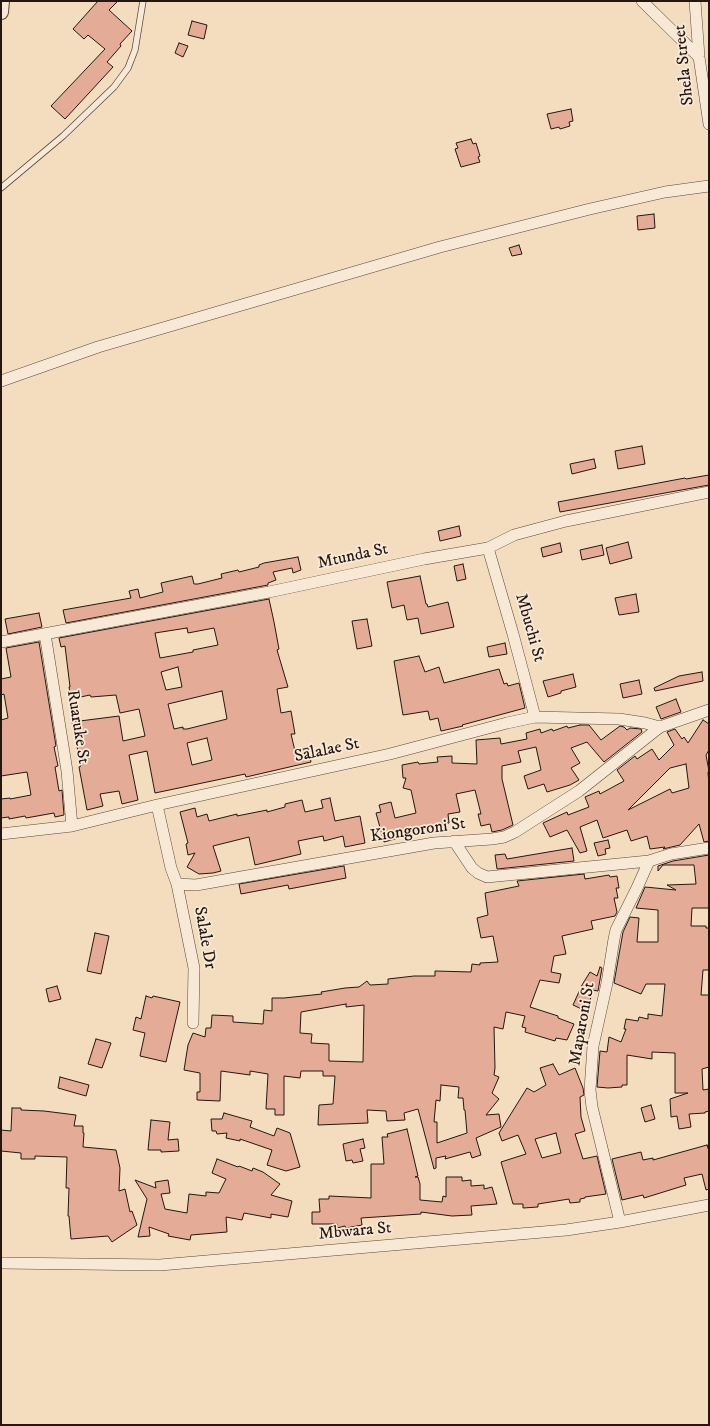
<!DOCTYPE html>
<style>
body{margin:0}
#map{position:relative;width:710px;height:1426px;overflow:hidden;background:#f3ddbe;font-family:"IM FELL DW Pica",serif}
canvas{display:block}
.frame{position:absolute;inset:0;border:2px solid #241711;pointer-events:none}
</style>
<div id="map">
<canvas width="710" height="1426"></canvas>
<div class="frame"></div>
</div>
<script>
const c = document.querySelector('canvas').getContext('2d');
c.lineJoin = 'round';
function fillPath(path, color) { c.fillStyle = color; c.fill(path, 'evenodd'); }
const poly = rows => new Path2D(rows.map(r => 'M' + r).join(''));
function stroke(path, color, width, dash) { c.strokeStyle = color; c.lineWidth = width; c.lineCap = dash ? 'butt' : 'round'; c.setLineDash(dash || []); c.stroke(path); }
function drawText(font, color, halo, rows, align = 'center') {
  c.font = font + ' "IM FELL DW Pica",serif'; c.lineWidth = 3.5; c.setLineDash([]); c.textBaseline = 'middle'; c.strokeStyle = halo; c.fillStyle = color; for (const [text, x, y, turn = 0] of rows) {
    c.save(); c.translate(x, y); c.rotate((+turn || 0) * Math.PI / 180); c.textAlign = isNaN(turn) ? turn : align; if (halo) c.strokeText(text, 0, 0); c.fillText(text, 0, 0); c.restore();
  }
}
const building = poly([
 [98,1,118,1,109,10,132,31,120,44,121,46,107,62,113,67,65,119,51,106,105,49,88,35,84,39,73,29,98,1],
 [192,21,207,25,204,39,188,35,192,21],
 [179,43,188,46,183,57,175,53,179,43],
 [571,109,573,121,569,122,570,126,560,129,559,127,551,129,547,114,571,109],
 [471,139,473,144,476,143,480,156,478,157,480,162,461,167,455,149,458,148,456,143,471,139],
 [654,214,655,228,638,230,637,216,654,214],
 [519,245,522,254,512,256,509,248,519,245],
 [642,446,645,464,618,469,615,451,642,446],
 [594,459,596,468,572,474,570,464,594,459],
 [709,475,709,485,560,512,558,502,685,478,686,479,709,475],
 [459,526,461,536,440,541,438,531,459,526],
 [628,542,632,558,610,564,606,548,628,542],
 [560,543,562,552,543,557,541,548,560,543],
 [602,545,604,555,582,560,580,550,602,545],
 [298,557,301,570,293,573,292,568,273,572,276,580,268,583,268,585,66,623,63,610,131,598,129,591,138,589,140,598,163,592,161,583,192,576,194,584,198,584,222,578,221,574,238,570,239,572,259,567,259,565,264,563,298,557],
 [463,564,466,579,457,581,454,566,463,564],
 [420,576,426,604,427,604,428,607,448,602,454,627,421,634,418,618,407,620,404,605,392,608,387,582,420,576],
 [636,594,639,612,619,615,615,598,636,594],
 [269,599,274,622,279,649,277,650,288,687,277,689,281,713,291,711,295,734,291,734,295,751,308,748,311,762,246,777,245,774,155,793,147,751,129,755,138,800,122,804,119,791,100,794,103,806,87,810,79,767,81,766,72,722,119,716,123,741,145,736,139,709,120,713,116,695,91,697,90,695,71,699,69,687,70,687,65,646,61,647,59,638,269,599],
 [187,628,188,633,214,628,218,645,193,650,193,652,160,658,155,633,187,628],
 [178,667,182,687,166,690,161,672,178,667],
 [222,691,227,719,187,729,183,729,183,727,174,729,168,704,222,691],
 [207,738,212,760,192,765,187,743,207,738],
 [39,613,42,627,8,634,5,619,39,613],
 [367,619,372,646,357,649,352,621,367,619],
 [39,642,56,746,54,747,58,766,55,767,59,791,62,790,64,815,55,817,54,813,26,818,25,816,9,819,9,817,1,818,1,799,10,798,10,799,31,795,27,772,1,776,1,720,8,718,4,694,1,695,1,679,11,677,6,648,39,642],
 [505,643,507,654,489,657,487,647,505,643],
 [419,656,425,672,439,667,444,683,499,669,504,684,507,683,508,686,519,683,525,708,462,725,463,726,441,731,438,718,430,720,428,711,403,715,394,661,419,656],
 [702,672,703,681,655,691,654,688,679,676,702,672],
 [573,674,576,687,561,691,561,693,548,697,543,681,573,674],
 [639,680,642,694,623,698,620,684,639,680],
 [676,699,681,712,661,719,656,707,676,699],
 [703,720,709,724,709,750,706,755,709,771,708,772,709,785,709,841,704,842,699,824,680,845,663,849,665,847,650,849,647,836,631,841,627,830,603,838,597,820,580,827,587,851,580,853,567,830,550,837,543,823,567,812,568,815,589,807,585,797,599,791,600,794,624,781,617,770,635,756,637,759,652,749,659,760,674,745,667,732,675,729,682,739,684,737,688,743,703,720],
 [686,764,689,788,672,793,670,789,628,810,670,768,686,764],
 [580,725,589,725,601,740,620,726,624,727,627,730,630,728,641,729,642,732,604,762,587,742,571,748,580,763,571,768,579,780,570,785,547,792,544,784,528,789,524,776,541,770,536,747,518,751,521,762,502,766,502,779,513,825,502,830,492,832,490,824,481,826,478,814,481,814,475,790,456,794,460,812,448,814,449,823,436,824,437,832,402,835,402,837,384,842,376,813,381,812,379,805,391,802,395,818,416,813,411,790,403,788,406,778,403,778,402,765,418,762,419,764,438,762,437,757,452,756,452,763,477,764,476,740,500,738,501,744,527,739,526,733,540,729,541,733,552,729,553,731,567,726,568,728,580,725],
 [330,798,335,821,360,816,365,843,345,847,343,836,324,841,323,836,298,841,301,854,255,865,249,837,213,846,221,871,213,873,199,874,187,867,195,853,188,855,186,844,188,843,180,812,195,808,197,817,207,814,209,821,237,814,237,816,267,810,267,812,285,807,285,804,302,800,305,812,323,808,321,800,330,798],
 [608,840,610,848,605,849,606,854,598,856,594,843,608,840],
 [572,848,574,861,497,869,495,855,505,854,507,859,572,848],
 [709,855,709,908,692,908,691,926,706,926,706,928,709,928,709,970,703,970,701,995,709,995,709,1067,702,1069,703,1090,709,1089,709,1111,705,1112,705,1113,689,1114,691,1127,679,1129,677,1116,671,1117,670,1099,688,1093,675,1093,675,1053,652,1052,652,1059,627,1055,627,1085,622,1085,622,1087,608,1088,597,1087,600,1051,607,1052,609,1037,621,1042,626,1029,624,1029,626,1019,638,1021,639,1017,648,1019,648,1014,662,1016,665,984,646,984,641,994,614,983,623,932,630,917,639,918,637,942,658,942,658,910,636,908,645,887,676,890,667,885,696,884,694,865,663,865,658,871,658,866,673,861,709,855],
 [344,866,346,878,289,889,288,885,241,894,239,884,344,866],
 [584,874,585,879,609,875,610,877,617,876,619,888,616,888,618,898,614,898,617,912,615,916,591,921,593,929,562,936,566,954,554,956,551,972,561,974,559,983,540,980,530,1007,558,1016,558,1018,574,1024,567,1040,556,1038,555,1041,525,1032,526,1028,522,1027,525,1016,506,1012,503,1029,494,1027,495,1068,494,1075,499,1077,492,1093,499,1099,486,1115,499,1114,501,1127,476,1138,481,1155,472,1158,470,1152,445,1159,446,1156,436,1158,436,1168,434,1169,418,1109,404,1113,405,1120,387,1121,386,1111,367,1110,368,1123,318,1125,319,1105,333,1104,335,1076,323,1076,323,1071,301,1071,300,1078,284,1076,284,1115,275,1115,275,1109,266,1109,268,1074,250,1071,250,1075,221,1071,220,1101,197,1100,197,1092,200,1092,200,1073,184,1070,188,1045,193,1033,205,1037,206,1028,211,1028,212,1015,233,1016,233,1022,263,1024,264,1010,272,1011,272,998,284,998,322,994,321,992,345,988,359,987,367,981,370,985,388,984,388,979,414,976,435,976,435,971,471,972,472,964,480,965,480,963,498,962,493,936,481,938,477,918,488,915,485,893,519,886,517,881,584,874],
 [346,1004,346,1007,364,1005,363,1062,329,1061,329,1044,311,1043,312,1034,300,1033,301,1012,346,1004],
 [441,1085,459,1087,458,1098,463,1098,464,1110,465,1110,467,1133,437,1143,437,1122,434,1122,436,1100,440,1101,441,1085],
 [95,933,109,936,101,974,87,971,95,933],
 [600,967,602,968,598,991,592,990,588,1012,573,1005,582,985,590,972,597,976,600,967],
 [57,986,61,999,49,1002,46,989,57,986],
 [146,996,152,998,153,996,180,1002,166,1062,140,1056,145,1033,133,1030,136,1017,141,1019,146,996],
 [96,1039,111,1043,102,1068,88,1064,96,1039],
 [553,1064,559,1075,575,1068,583,1088,584,1095,580,1097,581,1117,585,1131,575,1134,583,1159,597,1156,606,1194,585,1197,585,1198,580,1199,580,1202,570,1203,569,1199,538,1204,538,1207,523,1208,523,1204,513,1204,501,1162,526,1154,518,1135,502,1141,499,1133,527,1088,534,1092,546,1085,540,1068,553,1064],
 [556,1133,561,1153,542,1158,535,1139,556,1133],
 [60,1077,89,1085,86,1096,58,1088,60,1077],
 [651,1105,655,1119,645,1122,641,1108,651,1105],
 [12,1108,21,1108,21,1110,44,1111,76,1115,74,1126,83,1126,83,1133,84,1133,83,1147,116,1150,120,1168,119,1191,125,1189,130,1212,132,1211,137,1225,112,1242,108,1236,71,1239,69,1216,68,1216,69,1188,66,1188,67,1157,35,1156,35,1159,21,1159,21,1153,1,1151,1,1130,11,1131,12,1108],
 [224,1113,252,1121,250,1127,274,1136,277,1128,290,1133,300,1167,286,1171,267,1165,272,1150,240,1139,240,1141,226,1138,227,1133,217,1134,216,1131,212,1131,211,1119,222,1119,224,1113],
 [151,1120,170,1122,168,1140,178,1139,179,1151,161,1152,161,1150,148,1150,151,1120],
 [407,1129,418,1176,415,1177,418,1177,420,1184,420,1200,442,1202,443,1196,446,1197,446,1177,462,1177,462,1181,471,1180,471,1186,484,1185,484,1189,492,1187,497,1204,471,1206,472,1215,452,1216,421,1212,421,1214,361,1218,362,1225,346,1228,345,1226,337,1228,337,1224,312,1224,312,1212,320,1212,319,1199,329,1199,329,1196,371,1198,371,1164,384,1164,382,1137,388,1137,387,1134,407,1129],
 [363,1139,365,1148,360,1149,363,1161,353,1163,352,1160,346,1161,343,1144,363,1139],
 [707,1145,709,1151,709,1189,706,1190,702,1174,684,1178,686,1185,644,1198,643,1195,622,1200,612,1159,641,1152,643,1160,653,1158,653,1160,707,1145],
 [217,1159,238,1167,239,1166,252,1171,253,1168,263,1172,280,1184,271,1195,292,1201,288,1217,271,1214,271,1218,244,1213,242,1220,226,1217,227,1232,191,1235,190,1240,168,1236,169,1234,149,1227,150,1236,138,1237,147,1199,135,1180,156,1188,155,1182,168,1180,170,1193,161,1194,165,1209,187,1213,189,1194,206,1196,206,1192,219,1193,226,1179,212,1173,217,1159]
]);
const service = poly([
 [1,188,63,136,114,87,128,68,135,50,143,1]
]);
const minor = poly([
 [642,1,699,57],
 [695,1,699,57,709,124],
 [1,381,98,347,440,247,590,209,665,192,709,186],
 [488,548,513,634,535,717],
 [45,634,67,771,72,826],
 [1,642,269,592,424,559,488,548,514,535,566,521,709,492],
 [157,805,171,868,177,884,196,885,434,843,492,839,504,837,515,832,579,791,660,727,709,710],
 [1,834,72,826,157,805,390,754,507,723,535,717,619,719,645,723,660,727],
 [454,841,472,868,478,873,487,877,649,861],
 [177,884,194,968,193,1023],
 [620,1222,592,1107,590,1090,593,1046,607,983,614,939,616,930,637,888,649,861,671,854,709,848],
 [1,1263,160,1265,566,1230,620,1222,709,1205]
]);
const tertiary = poly([
 [1,12,2,1]
]);
const streetNames = [
 ["Shela Street",685,65,-96],
 ["Mtunda St",353,557,-12],
 ["Mbuchi St",529,628,74],
 ["Ruaruke St",77,727,81],
 ["Salalae St",327,751,-12],
 ["Kiongoroni St",418,831,-8],
 ["Salale Dr",204,938,80],
 ["Maparoni St",583,1024,-80],
 ["Mbwara St",355,1232,-5]
];
fillPath(building, '#e4ab96');
stroke(building, '#241711', 1);
stroke(service, '#58483c', 7);
stroke(minor, '#58483c', 12);
stroke(tertiary, '#58483c', 16);
stroke(service, '#f7e9d5', 5.5);
stroke(minor, '#f7e9d5', 11);
stroke(tertiary, '#f7e9d5', 14);
drawText('17px', '#241711', '#f7e9d5', streetNames);
</script>
